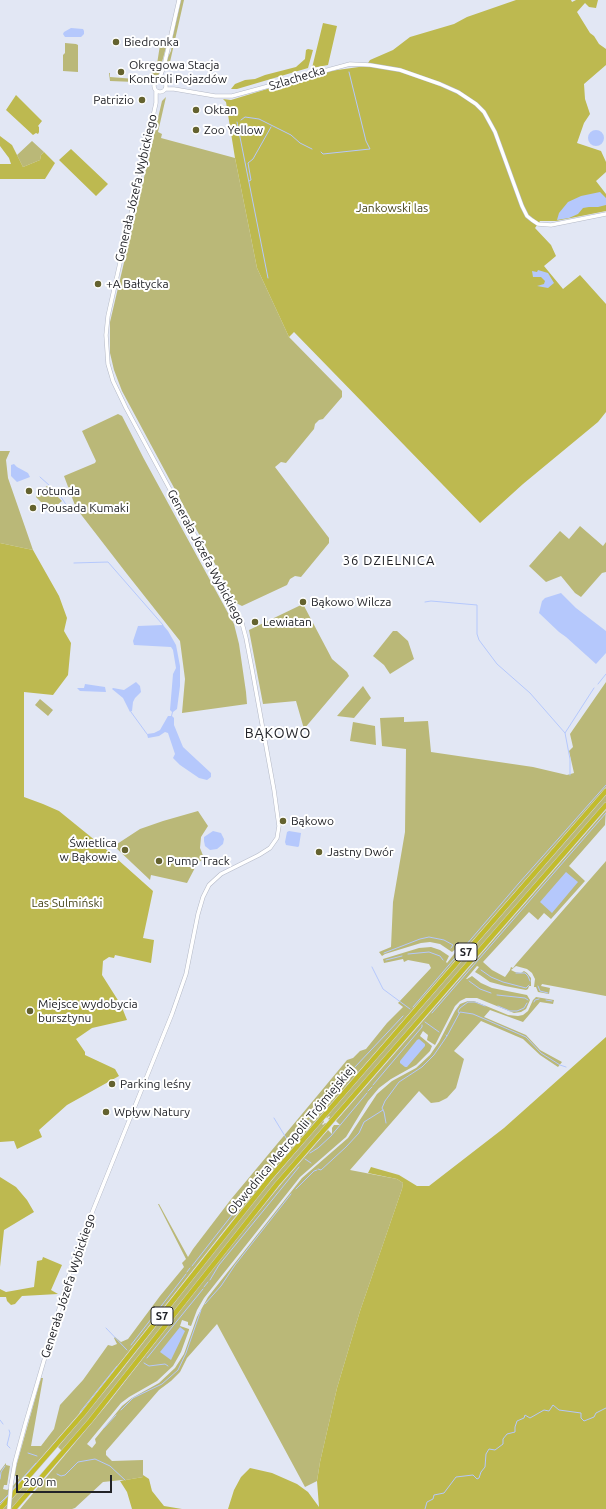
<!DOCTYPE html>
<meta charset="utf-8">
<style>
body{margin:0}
#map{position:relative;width:606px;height:1509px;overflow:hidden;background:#e2e7f4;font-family:Ubuntu,sans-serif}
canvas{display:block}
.scale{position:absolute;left:16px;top:1475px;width:96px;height:18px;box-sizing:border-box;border:2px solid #222328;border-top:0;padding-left:5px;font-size:12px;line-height:14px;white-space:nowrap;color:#222328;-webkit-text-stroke:3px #fff;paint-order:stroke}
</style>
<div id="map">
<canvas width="606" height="1509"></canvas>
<div class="scale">200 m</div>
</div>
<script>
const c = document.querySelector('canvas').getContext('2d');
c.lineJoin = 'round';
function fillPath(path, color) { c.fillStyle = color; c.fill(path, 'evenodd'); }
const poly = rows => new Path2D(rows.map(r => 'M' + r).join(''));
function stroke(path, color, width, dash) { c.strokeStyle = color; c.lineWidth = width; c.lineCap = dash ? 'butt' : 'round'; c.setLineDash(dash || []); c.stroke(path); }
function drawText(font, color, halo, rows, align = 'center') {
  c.font = font + ' Ubuntu,sans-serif'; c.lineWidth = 4; c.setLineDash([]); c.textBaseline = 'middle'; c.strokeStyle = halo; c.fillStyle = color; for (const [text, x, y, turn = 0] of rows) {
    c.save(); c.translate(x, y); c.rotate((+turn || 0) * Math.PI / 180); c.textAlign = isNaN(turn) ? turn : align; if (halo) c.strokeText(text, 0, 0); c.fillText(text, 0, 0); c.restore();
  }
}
const green = poly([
 [181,0,184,0,170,62,166,65,167,59,171,51,173,35],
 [169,36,158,77,152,82,144,83,142,82,148,80,157,64,160,45],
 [65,43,76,44,78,45,78,72,63,71,63,55,65,53],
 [109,73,110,73,110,77,135,79,137,81,135,82,110,81],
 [166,97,158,132,162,134,161,138,235,158,257,268,289,337,342,391,342,397,323,419,319,420,315,424,314,429,286,463,281,462,275,467,329,538,329,543,301,577,295,576,290,579,287,585,242,606,236,603,122,391,114,370,110,353,110,322,162,101],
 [32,141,44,152,41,155,40,160,23,167,17,155],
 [118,414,122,416,144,459,234,624,239,644,246,692,247,704,182,713,185,679,180,641,127,574,76,508,64,476,95,463,96,461,82,431],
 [0,451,10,451,6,460,8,478,33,550,0,543],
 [47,486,62,501,50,511,36,497,36,494],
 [580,526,603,546,606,542,606,572,602,573,581,597,575,593,561,576,546,582,529,566,560,531,569,539],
 [303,604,332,659,347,672,349,676,304,729,296,701,263,704,249,630],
 [393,631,397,631,408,641,414,659,390,674,384,665,373,656],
 [606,682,606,787,287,1154,230,1223,85,1407,0,1505,0,1471,6,1463,6,1465,10,1466,7,1485,4,1485,3,1489,7,1490,13,1486,19,1478,18,1476,14,1476,16,1467,41,1378,43,1378,31,1446,41,1446,54,1429,60,1405,83,1380,108,1345,112,1346,117,1344,114,1338,115,1337,121,1342,128,1339,160,1296,184,1267,182,1263,186,1259,158,1204,159,1204,188,1257,193,1249,232,1198,347,1060,353,1058,360,1051,366,1049,387,1023,403,1007,398,1003,431,968,429,964,408,960,404,962,403,959,384,963,383,959,419,948,431,947,440,950,449,956,446,962,447,963,458,949,457,948,452,952,440,944,430,942,421,943,385,954,382,956,379,952,391,947,393,902,405,832,406,749,382,746,380,718,404,717,404,722,428,721,431,752,533,767,567,775,574,773,569,751,573,747,570,734],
 [363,686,371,698,354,718,337,716],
 [40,699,53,710,48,716,35,705],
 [353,722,375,726,376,745,350,741],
 [606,795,606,803,330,1120,328,1119,330,1117,329,1116,327,1118,326,1117],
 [606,810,605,825,569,866,585,881,551,919,544,913,538,920,529,912,483,962,492,970,505,977,510,970,511,967,513,968,516,964,606,861,606,996,542,984,541,986,550,988,549,994,538,992,536,987,534,987,535,979,532,973,527,969,516,966,511,970,515,972,521,973,524,971,527,973,531,978,531,986,529,986,528,989,526,990,505,986,490,982,480,975,475,972,479,967,477,966,466,979,467,979,472,976,481,983,492,988,527,995,530,1000,526,1009,521,1012,514,1013,477,998,466,998,460,1001,455,1006,435,1045,427,1040,428,1035,423,1031,420,1036,432,1046,430,1051,416,1065,391,1079,379,1088,368,1101,346,1137,300,1177,204,1298,197,1310,191,1326,188,1325,188,1322,182,1320,180,1326,189,1329,189,1330,181,1352,173,1366,157,1381,129,1397,121,1403,87,1444,92,1448,96,1443,95,1439,122,1406,132,1398,159,1383,175,1368,184,1354,197,1317,208,1297,302,1178,348,1138,377,1094,392,1081,416,1068,430,1055,439,1042,455,1011,460,1004,468,1001,474,1001,508,1015,518,1016,523,1015,528,1011,533,1000,536,997,554,1000,553,1004,540,1002,523,1022,490,1010,484,1017,526,1035,540,1050,562,1062,558,1067,540,1055,523,1039,481,1021,454,1051,464,1059,456,1088,447,1098,439,1102,431,1103,419,1091,350,1170,397,1179,403,1183,402,1189,360,1311,337,1388,320,1462,317,1481,305,1487,217,1324,187,1358,180,1372,171,1381,159,1390,106,1451,106,1455,112,1461,143,1460,143,1477,126,1480,125,1481,122,1480,103,1482,75,1508,72,1509,20,1509,109,1402,221,1258,282,1183,328,1130,332,1134,332,1128,334,1125,340,1125,336,1121],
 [198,811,208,826,201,837,200,848,204,858,197,864,187,883,151,875,150,880,114,846,140,829,163,821],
 [323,1120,324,1122,322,1124,323,1125,325,1123,327,1124,239,1229,110,1394,63,1452,58,1447,118,1375,245,1212],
 [29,1480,34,1484,12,1509,2,1509]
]);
const forest = poly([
 [516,0,571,0,572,2,576,0,598,0,596,8,589,7,585,3,577,12,590,33,594,36,599,44,606,49,606,65,584,84,585,99,590,114,584,123,577,143,601,151,606,162,606,172,596,181,606,194,606,211,556,221,540,221,535,228,551,245,556,256,544,266,563,289,580,275,606,304,606,412,598,422,523,484,480,523,294,332,289,337,257,268,235,158,226,102,223,99,231,100,323,72,366,66,370,60,393,50,410,37,454,24,467,17],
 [323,23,337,26,328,65,312,68],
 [308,49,313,50,308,68,237,89,231,89,235,84,245,80,255,79,265,75,296,67,305,59,306,50],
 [16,95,42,121,38,126,39,127,39,132,38,134,36,133,33,135,6,110],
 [0,136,12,145,23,167,40,160,41,155,44,152,55,163,45,179,0,179,0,164,11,164,9,158,0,146],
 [71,149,108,184,96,196,59,160],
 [0,543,33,550,59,596,67,618,64,631,71,643,68,675,53,695,24,692,24,797,43,804,59,811,107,850,153,891,143,938,154,940,151,963,115,955,114,958,109,957,103,961,102,975,121,1005,127,1020,92,1028,76,1039,85,1052,85,1055,115,1069,119,1076,67,1105,39,1130,42,1137,17,1149,14,1141,0,1142],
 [606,1037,606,1509,228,1509,234,1490,241,1477,250,1468,272,1473,297,1484,308,1492,319,1507,317,1481,320,1462,337,1388,360,1311,402,1189,403,1183,397,1179,368,1173,371,1167,399,1175,417,1186,429,1186,504,1128],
 [0,1177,16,1187,27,1200,34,1212,4,1230,0,1267],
 [43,1257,62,1265,51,1290,58,1294,22,1296,15,1304,11,1305,7,1301,6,1297,0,1297,0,1289,6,1292,34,1287,37,1261,42,1260],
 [143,1475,149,1479,152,1491,164,1506,182,1509,132,1509,127,1492,120,1481,143,1477]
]);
const water = poly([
 [71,28,83,29,84,31,84,34,81,37,65,37,63,34,64,32],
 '588 138a8 8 0 1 1 16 0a8 8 0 1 1-16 0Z',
 [600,192,606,198,606,205,598,207,589,207,583,208,578,214,569,218,557,220,559,213,568,202,581,196],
 [538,270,548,273,554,283,548,288,537,286,544,284,545,281,541,277,533,277,532,271,537,272],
 [14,464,17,467,28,473,30,477,17,482,11,476,11,465],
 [561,593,576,608,606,631,606,653,596,664,566,637,559,632,539,613,542,601,545,598],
 [163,625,168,631,176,645,180,666,180,686,177,709,173,712,172,716,174,718,174,725,183,747,211,773,211,777,207,780,199,778,180,765,173,758,175,754,168,733,165,732,159,736,148,738,147,734,154,733,160,730,168,716,171,716,172,712,170,710,173,674,176,668,173,650,171,647,134,645,133,641,138,626],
 [136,682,140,686,141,692,135,698,133,702,132,711,130,712,123,698,112,689,113,688,124,690],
 [85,684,105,687,106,692,80,691,77,688,84,688],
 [213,831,221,833,224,839,223,844,217,849,210,850,205,846,204,841,204,837],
 [289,831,301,833,299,846,298,847,286,845,285,842,287,832],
 [566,872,578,882,552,913,540,902],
 [419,1039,425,1044,425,1046,407,1067,405,1067,400,1063,400,1061,417,1040],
 [180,1327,185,1331,171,1360,160,1352]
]);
const stream = poly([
 [241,120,245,117,259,119,291,135,300,143,312,149],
 [237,122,268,278],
 [321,152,323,154,370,149,366,141,349,72],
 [249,181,251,180,248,163,253,159,271,127],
 [40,477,59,494,69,509],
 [74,563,108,562,163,625],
 [425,602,431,601,477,605,477,634,479,640,497,664,530,693,565,733],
 [598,684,606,674],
 [131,712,147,734],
 [570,775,570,759,565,733,594,688],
 [384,953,420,939,429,937,444,940,453,945,451,948],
 [408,954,429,952,440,956,443,960],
 [386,960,402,956],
 [372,967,383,989,410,1009],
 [481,970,491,977,503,982,526,988,529,985],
 [516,973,525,973,528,976,530,981],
 [469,981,480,989,491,993],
 [538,986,540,991,548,993],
 [497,995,525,998,528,1000],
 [546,1000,552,1001],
 [534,1002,535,1000,539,999],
 [498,1006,510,1011,517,1011,524,1008,527,1003],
 [413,1007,519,883,606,785],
 [432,1013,606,813],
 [459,1013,458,1011,460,1008,468,1002,475,1002,485,1006],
 [425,1022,439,1032],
 [447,1036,460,1012,473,1014,526,1037,541,1053,560,1065,566,1067],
 [355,1067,403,1016],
 [350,1074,354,1069],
 [373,1085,422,1027,422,1025],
 [368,1091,372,1087],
 [321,1106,349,1075],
 [313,1115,319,1108],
 [274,1118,291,1146],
 [386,1123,384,1112,382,1108,385,1101,399,1082,422,1067,434,1055,447,1036,446,1035],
 [293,1142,312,1117],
 [310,1153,318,1148,331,1136,367,1093],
 [305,1159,311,1163],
 [318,1169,321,1170,346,1147,359,1133,364,1122,383,1110],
 [296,1189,314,1171,317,1170],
 [192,1266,243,1201,284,1154],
 [187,1272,190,1268],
 [210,1280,219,1265,299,1167],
 [204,1287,208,1282],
 [205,1304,221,1286,235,1265,291,1194],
 [106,1328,127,1350],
 [131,1345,186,1274],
 [147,1358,203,1289],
 [144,1363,149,1366,165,1364,168,1366],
 [121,1410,133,1398,162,1384,178,1370,186,1353,201,1310],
 [80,1412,117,1366],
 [0,1420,3,1424],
 [104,1428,116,1415],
 [9,1430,10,1433,7,1445,10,1448],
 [28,1453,37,1456],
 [57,1474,61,1476,65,1475,78,1462,95,1459,110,1466,125,1480],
 [0,1479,1,1472,5,1466],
 [12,1490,36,1463],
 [0,1503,9,1494],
 [425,1509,427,1502,433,1499,434,1495,444,1493,456,1477,473,1475,477,1479,479,1478,481,1472,485,1467,486,1454,489,1449,495,1450,503,1444,503,1439,507,1434,515,1432,515,1427,517,1421,524,1418,525,1415,530,1418,544,1410,549,1411,553,1405,559,1410,581,1413,581,1418,584,1421,594,1417,596,1413,606,1408]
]);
const secondary = poly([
 '154 86a6 6 0 1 1 12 0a6 6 0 1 1-12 0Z',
 [159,80,164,66,179,0],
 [165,89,174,89,215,96,232,96,350,64,370,65,400,70,440,84,458,92,476,104,484,112,495,132,522,206,527,216,532,220,538,224,551,225,606,214],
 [11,1485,15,1462,25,1425,75,1255,172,1014,186,974,198,914,203,897,209,885,221,874,259,855,270,848,277,838,279,826,274,790,252,669,246,638,242,623,126,408,113,381,108,364,106,335,108,316,156,103,156,91]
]);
const highway = poly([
 [0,1509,83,1414,270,1178,606,791],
 [14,1509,90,1421,277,1184,606,805]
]);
const secondaryBridge = poly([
 [9,1509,11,1485]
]);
const markers = [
 [116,42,4,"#64622f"],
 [121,72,4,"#64622f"],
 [142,100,4,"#64622f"],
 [196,110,4,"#64622f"],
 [196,130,4,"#64622f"],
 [98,284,4,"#64622f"],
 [29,491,4,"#64622f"],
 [33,508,4,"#64622f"],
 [303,602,4,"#64622f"],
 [255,622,4,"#64622f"],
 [283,821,4,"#64622f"],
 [125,850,4,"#64622f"],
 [319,852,4,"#64622f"],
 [159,861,4,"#64622f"],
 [30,1011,4,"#64622f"],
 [112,1084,4,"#64622f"],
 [106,1112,4,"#64622f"]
];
const shields = [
 [466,952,22],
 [162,1316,22]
];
const shieldNames = [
 ["S7",466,952],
 ["S7",162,1316]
];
const poiNames = [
 ["Biedronka",124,42],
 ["Okręgowa Stacja",129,65],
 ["Kontroli Pojazdów",129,79],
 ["Patrizio",134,100,"right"],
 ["Oktan",204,110],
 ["Zoo Yellow",204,130],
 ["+A Bałtycka",106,284],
 ["rotunda",37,491],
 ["Pousada Kumaki",41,508],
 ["Bąkowo Wilcza",311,602],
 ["Lewiatan",263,622],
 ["Bąkowo",291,821],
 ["Świetlica",117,843,"right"],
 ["w Bąkowie",117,857,"right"],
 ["Jastny Dwór",327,852],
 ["Pump Track",167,861],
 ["Miejsce wydobycia",38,1004],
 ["bursztynu",38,1018],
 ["Parking leśny",120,1084],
 ["Wpływ Natury",114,1112]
];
const streetNames = [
 ["Szlachecka",297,78,-17],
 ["Generała Józefa Wybickiego",136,188,-77],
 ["Generała Józefa Wybickiego",206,557,62],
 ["Obwodnica Metropolii Trójmiejskiej",291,1140,-50],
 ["Generała Józefa Wybickiego",68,1286,-72]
];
const parkNames = [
 ["Jankowski las",392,208],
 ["Las Sulmiński",67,903]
];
const neighbourhoodNames = [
 ["36 DZIELNICA",389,561]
];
const quarterNames = [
 ["BĄKOWO",278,733]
];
fillPath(green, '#bab878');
fillPath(forest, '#bdb950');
fillPath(water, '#b5c8fc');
stroke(stream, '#b5c8fc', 1);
stroke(secondary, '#b4b9c6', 4.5);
stroke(highway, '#cacacb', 5.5);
stroke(secondary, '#fff', 3.5);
stroke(highway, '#c2bc2d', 4.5);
stroke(secondaryBridge, '#b4b9c6', 4.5, []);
stroke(secondaryBridge, '#fff', 3.5);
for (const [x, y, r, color] of markers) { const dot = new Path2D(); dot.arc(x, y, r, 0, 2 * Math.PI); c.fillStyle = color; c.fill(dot); stroke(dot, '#fff', 1.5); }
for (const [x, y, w] of shields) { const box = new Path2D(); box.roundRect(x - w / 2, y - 9, w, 18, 3); c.fillStyle = '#fff'; c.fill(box); stroke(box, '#222328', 1); }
drawText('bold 11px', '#222328', null, shieldNames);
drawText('12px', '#222328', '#fff', poiNames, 'left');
drawText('12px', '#222328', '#fff', streetNames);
drawText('12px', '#47461a', '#fff', parkNames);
c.letterSpacing = '1px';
drawText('13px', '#222328', '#fff', neighbourhoodNames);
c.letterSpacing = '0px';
c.letterSpacing = '1px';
drawText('14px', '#222328', '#fff', quarterNames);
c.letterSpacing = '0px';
</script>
